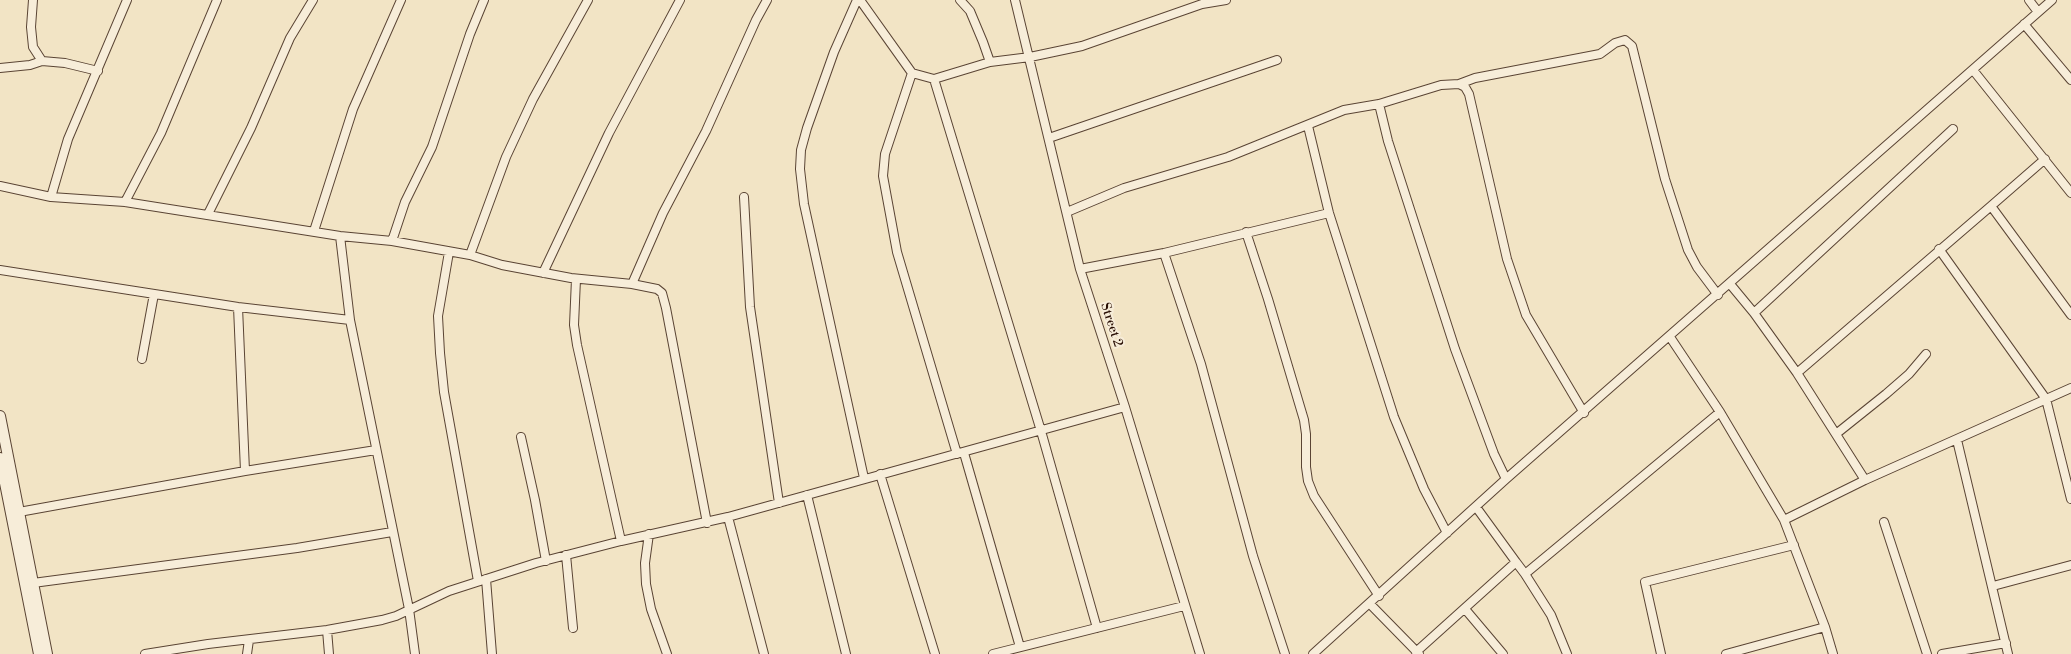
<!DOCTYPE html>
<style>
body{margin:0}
canvas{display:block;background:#f2e4c5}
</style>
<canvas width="2071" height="654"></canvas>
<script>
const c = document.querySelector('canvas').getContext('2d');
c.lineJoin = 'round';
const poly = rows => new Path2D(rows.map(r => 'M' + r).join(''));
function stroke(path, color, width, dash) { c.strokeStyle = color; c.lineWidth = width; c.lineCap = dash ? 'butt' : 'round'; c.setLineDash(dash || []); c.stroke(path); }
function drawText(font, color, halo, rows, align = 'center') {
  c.font = font + ' "Libre Bodoni",serif'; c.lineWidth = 4; c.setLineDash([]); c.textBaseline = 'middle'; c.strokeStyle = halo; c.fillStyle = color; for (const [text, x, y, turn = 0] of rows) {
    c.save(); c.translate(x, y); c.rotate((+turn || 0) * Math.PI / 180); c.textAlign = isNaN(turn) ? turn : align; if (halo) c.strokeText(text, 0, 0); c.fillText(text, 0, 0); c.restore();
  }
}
const minor = poly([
 [33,0,31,27,33,47,42,61,65,63,98,71],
 [857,0,834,52,807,128,801,150,800,169,804,204,864,478],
 [860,0,912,73,885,154,883,176,897,252,957,454],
 [960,0,970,11,983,42,990,62],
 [1015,0,1080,269,1125,407,1200,654],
 [2029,0,2038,12],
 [2024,24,2071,80],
 [0,68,30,65,42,61],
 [1973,70,2071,193],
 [912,73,934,79,990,62,1030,57,1082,46,1202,4,1226,0],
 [934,79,1041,431,1097,628],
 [1459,84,1475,78,1600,54,1615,43,1625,40,1632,46,1665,179,1688,250,1697,267,1718,295],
 [1379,104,1388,141,1455,349,1494,454,1506,479],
 [1308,126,1329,213,1394,417,1424,489,1447,533],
 [1049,138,1277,60],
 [0,186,51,197,125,202,340,236,392,241,470,255,502,265,571,278,632,284,657,289,662,293,666,308,707,523],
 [51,197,68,139,127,0],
 [744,197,750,307,779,503],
 [125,202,161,133,217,0],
 [1991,206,2045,159],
 [1067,212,1124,188,1228,157,1344,110,1379,104,1441,85,1459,84,1465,87,1469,94,1507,259,1526,315,1584,413],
 [208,214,251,128,290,38,313,0],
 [314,231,353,109,401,0],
 [1246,232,1268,299,1304,420,1306,434,1306,467,1308,481,1314,496,1379,596],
 [340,236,350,320,409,609,415,654],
 [392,241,405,202,432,147,470,34,484,0],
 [1939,249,2046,399,2071,499],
 [449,252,438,316,440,353,444,392,478,581],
 [1164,253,1201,364,1253,556,1285,654],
 [470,255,506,157,533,99,588,0],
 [1080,269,1164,253,1329,213],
 [0,270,238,307,350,320],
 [543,273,609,133,680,0],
 [576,279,574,325,577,345,621,541],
 [632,284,663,213,706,131,756,20,767,0],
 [1730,284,1754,313,1797,373,1865,480],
 [238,307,245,471],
 [1754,313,1953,129],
 [1670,337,1720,412,1784,520,1825,627,1726,654],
 [142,359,154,294],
 [1797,373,1991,206,2071,315],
 [1836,434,1886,394,1909,374,1926,354],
 [521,437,535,500,546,561],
 [1957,440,2008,654],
 [964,453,1020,647],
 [880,474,935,654],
 [807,495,846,654],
 [1476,507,1516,562],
 [19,512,245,471,376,450],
 [728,517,764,654],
 [1784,520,1865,480,2071,388],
 [1884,522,1927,654],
 [649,534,645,563,646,584,651,609,667,654],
 [566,555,573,628],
 [486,579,492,654],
 [33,583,297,548,392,532],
 [1993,586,2071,565],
 [1370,604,1419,654],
 [1465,609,1503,654],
 [1825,627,1833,654],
 [327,630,329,654],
 [1416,652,1516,562,1525,574],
 [145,654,208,644,327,630,382,620,396,616,449,591,536,563,621,541,728,517,1125,407],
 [247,654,249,640],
 [993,654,1184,606],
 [1313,654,1506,479,2052,0],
 [1567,654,1551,615,1525,574,1720,412],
 [1661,654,1645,582,1794,545],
 [1942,654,2006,643]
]);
const tertiary = poly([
 [0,416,47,654],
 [0,458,39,654]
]);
const streetNames = [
 ["Street 2",1111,325,72]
];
stroke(minor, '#5a4434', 10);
stroke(tertiary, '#5a4434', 12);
stroke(minor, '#f7edd9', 8);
stroke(tertiary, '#f7edd9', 10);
drawText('13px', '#280e03', '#f7edd9', streetNames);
</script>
